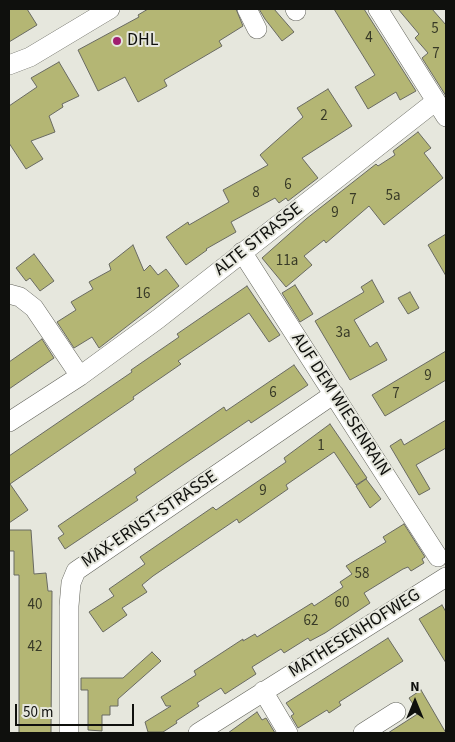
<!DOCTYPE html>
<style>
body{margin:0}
#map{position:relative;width:455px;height:742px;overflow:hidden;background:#e6e7dd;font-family:"Source Sans 3",sans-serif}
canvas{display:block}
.frame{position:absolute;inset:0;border:10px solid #0f100d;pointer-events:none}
.north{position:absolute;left:390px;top:677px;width:50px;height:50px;-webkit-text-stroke:4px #e6e7dd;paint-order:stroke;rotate:0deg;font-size:14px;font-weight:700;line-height:20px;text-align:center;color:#0f100d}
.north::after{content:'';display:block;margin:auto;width:18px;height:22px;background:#0f100d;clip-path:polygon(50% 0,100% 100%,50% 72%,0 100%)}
.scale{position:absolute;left:15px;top:704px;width:119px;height:22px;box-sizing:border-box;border:2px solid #0f100d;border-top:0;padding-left:6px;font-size:15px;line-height:18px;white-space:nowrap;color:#0f100d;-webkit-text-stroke:4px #e6e7dd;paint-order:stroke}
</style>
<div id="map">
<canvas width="455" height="742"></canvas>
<div class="frame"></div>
<div class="north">N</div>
<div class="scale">50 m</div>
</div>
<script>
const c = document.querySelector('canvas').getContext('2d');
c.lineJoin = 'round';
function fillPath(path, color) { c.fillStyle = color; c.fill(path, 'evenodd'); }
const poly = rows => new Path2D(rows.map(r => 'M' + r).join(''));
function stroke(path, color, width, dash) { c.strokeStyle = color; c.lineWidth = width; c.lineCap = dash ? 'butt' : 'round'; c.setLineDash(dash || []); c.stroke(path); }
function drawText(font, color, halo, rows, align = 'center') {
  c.font = font + ' "Source Sans 3",sans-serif'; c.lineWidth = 4; c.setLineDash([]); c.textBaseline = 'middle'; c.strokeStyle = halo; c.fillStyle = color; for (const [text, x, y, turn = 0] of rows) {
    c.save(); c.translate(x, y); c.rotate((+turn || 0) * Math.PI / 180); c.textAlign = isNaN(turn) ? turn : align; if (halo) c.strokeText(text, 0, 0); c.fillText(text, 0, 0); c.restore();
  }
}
const building = poly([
 [9,9,27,9,37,25,9,42,9,9],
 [148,9,236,9,243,26,219,41,222,46,164,80,167,86,138,102,125,77,98,91,78,50,139,17,138,15,148,9],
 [259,9,274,9,294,32,282,41,265,19,259,9],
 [334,9,364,9,416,91,400,100,396,92,368,109,355,87,375,75,334,9],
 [398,9,432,9,446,25,446,96,422,58,428,53,415,38,419,34,398,9],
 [59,62,79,96,62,104,63,107,49,116,55,132,31,141,43,159,26,169,9,143,9,106,37,87,31,78,59,62],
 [328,89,352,126,302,158,318,178,288,201,286,198,279,203,275,198,231,222,236,232,206,249,207,250,186,265,166,237,188,222,189,225,229,202,223,190,268,165,260,155,303,117,297,108,328,89],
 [418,132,431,148,424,153,443,178,384,225,369,206,326,243,324,240,304,256,312,265,286,287,262,258,306,219,376,164,378,166,395,155,393,151,418,132],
 [446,234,446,276,428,245,446,234],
 [133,245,144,271,150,265,158,275,166,269,179,286,99,348,92,337,74,348,57,322,76,310,71,302,93,289,89,282,111,270,109,264,133,245],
 [34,254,54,281,40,291,30,278,26,281,16,268,34,254],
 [372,280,384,302,354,320,370,347,377,342,387,360,350,380,315,321,364,292,361,287,372,280],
 [295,285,313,314,300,322,282,293,295,285],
 [247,286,280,335,269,342,249,313,178,361,181,364,133,397,134,399,10,484,28,510,9,523,9,456,132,372,131,370,179,337,177,334,247,286],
 [410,292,419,308,408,314,398,298,410,292],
 [42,339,54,358,9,389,9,362,42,339],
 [446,351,446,380,385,416,372,395,446,351],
 [294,365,308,385,251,423,249,420,181,466,136,497,138,500,65,549,58,538,64,534,58,526,136,473,134,469,224,407,226,411,294,365],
 [446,420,446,448,416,465,430,489,419,495,390,446,401,439,404,445,446,420],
 [330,424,367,478,356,485,334,452,286,485,288,489,239,523,237,519,153,576,142,585,147,592,122,608,127,615,103,632,89,612,114,596,109,589,145,564,140,557,213,507,216,510,286,462,284,458,330,424],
 [366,479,381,499,370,508,356,486,366,479],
 [404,524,425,557,422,559,424,563,411,571,408,567,403,569,364,593,370,603,325,633,310,641,308,638,284,653,281,649,252,667,256,674,225,694,221,688,197,703,199,706,176,721,177,723,163,732,148,732,145,722,171,706,166,706,161,697,196,675,194,671,243,639,243,641,255,634,257,637,312,603,314,606,343,587,340,582,352,574,346,566,386,542,383,537,404,524],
 [9,530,31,530,34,574,46,573,48,591,52,591,51,733,19,733,19,575,14,575,14,551,9,551,9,530],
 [442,605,446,612,446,663,419,619,442,605],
 [388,638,403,661,339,702,341,705,329,713,327,710,298,728,291,716,294,714,286,703,388,638],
 [152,652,161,661,118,699,118,706,110,706,110,715,102,715,102,731,88,730,88,690,81,690,81,678,123,678,152,652],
 [421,690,446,733,388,733,419,713,409,698,421,690],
 [257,712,262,720,266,718,275,733,228,733,257,712]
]);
const minor = poly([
 [247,9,257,29],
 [295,9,296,11],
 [378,9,446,117],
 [9,65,30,57,110,9],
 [242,252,438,557],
 [9,294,20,297,34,308,80,376],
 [9,422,80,376,158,319,436,101],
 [263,691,288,733],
 [69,733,69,606,71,583,76,571,334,394],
 [198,733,446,577],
 [363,733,396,712]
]);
const markers = [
 [117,41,5,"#a01e6f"]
];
const numberNames = [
 ["5",435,30],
 ["4",369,39],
 ["7",436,55],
 ["2",324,117],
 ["6",288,186],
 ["8",256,194],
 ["5a",393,197],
 ["7",353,201],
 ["9",335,214],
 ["11a",287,262],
 ["16",143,295],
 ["3a",343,334],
 ["9",428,377],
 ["6",273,394],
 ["7",396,395],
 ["1",321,447],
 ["9",263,492],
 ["58",362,575],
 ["60",342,604],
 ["40",35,606],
 ["62",311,622],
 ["42",35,648]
];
const poiNames = [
 ["DHL",127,41]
];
const streetNames = [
 ["ALTE STRASSE",259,240,-38],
 ["AUF DEM WIESENRAIN",340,405,57],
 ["MAX-ERNST-STRASSE",150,520,-34],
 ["MATHESENHOFWEG",355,634,-32]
];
fillPath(building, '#b4b674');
stroke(building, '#696a62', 1);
stroke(minor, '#62635b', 20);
stroke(minor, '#fff', 19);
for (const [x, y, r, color] of markers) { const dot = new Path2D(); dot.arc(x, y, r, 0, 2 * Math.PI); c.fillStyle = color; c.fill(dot); stroke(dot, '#e6e7dd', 2); }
drawText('15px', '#383a27', null, numberNames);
drawText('18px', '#0f100d', '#e6e7dd', poiNames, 'left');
drawText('18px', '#0f100d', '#e6e7dd', streetNames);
</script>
